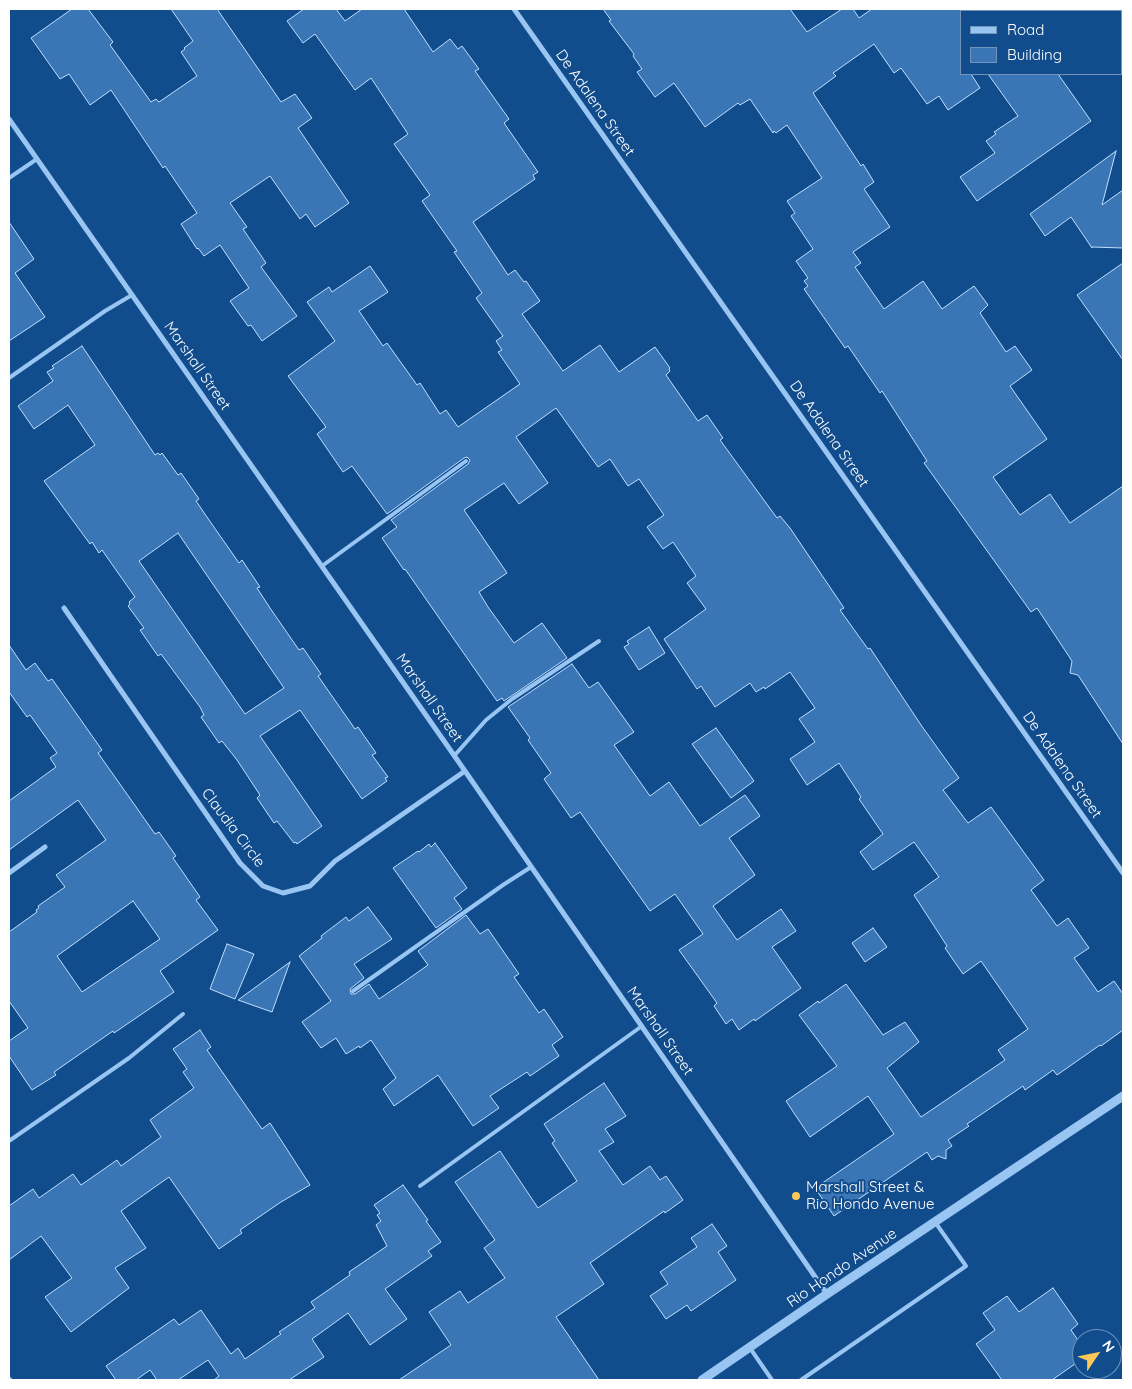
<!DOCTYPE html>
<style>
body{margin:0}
#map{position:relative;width:1132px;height:1389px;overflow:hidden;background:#114c8d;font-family:Quicksand,sans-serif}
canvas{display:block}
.frame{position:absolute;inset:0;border:10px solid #fff;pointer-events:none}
.legend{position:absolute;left:960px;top:10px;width:162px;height:65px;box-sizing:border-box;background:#114c8d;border:1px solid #7094bb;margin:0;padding:6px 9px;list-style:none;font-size:15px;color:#fff}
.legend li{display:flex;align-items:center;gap:10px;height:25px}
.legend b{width:25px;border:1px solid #7094bb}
.north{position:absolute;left:1072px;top:1329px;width:50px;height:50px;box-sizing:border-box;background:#114c8d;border:1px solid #7094bb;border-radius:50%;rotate:56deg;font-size:14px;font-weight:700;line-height:20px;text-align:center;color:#fff}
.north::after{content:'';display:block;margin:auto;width:18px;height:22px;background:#ffc95a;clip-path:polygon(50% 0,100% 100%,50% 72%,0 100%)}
</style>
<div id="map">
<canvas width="1132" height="1389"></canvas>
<div class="frame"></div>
<ul class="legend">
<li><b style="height:6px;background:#99c5f2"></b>Road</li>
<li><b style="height:14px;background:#3a76b6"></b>Building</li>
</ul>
<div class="north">N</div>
</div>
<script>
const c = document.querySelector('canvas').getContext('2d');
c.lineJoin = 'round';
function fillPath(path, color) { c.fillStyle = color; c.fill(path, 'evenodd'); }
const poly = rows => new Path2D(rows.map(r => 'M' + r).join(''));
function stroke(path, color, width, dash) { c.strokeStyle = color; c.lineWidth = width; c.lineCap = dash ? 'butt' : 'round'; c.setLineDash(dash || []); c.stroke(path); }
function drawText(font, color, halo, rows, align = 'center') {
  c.font = font + ' Quicksand,sans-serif'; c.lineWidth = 4; c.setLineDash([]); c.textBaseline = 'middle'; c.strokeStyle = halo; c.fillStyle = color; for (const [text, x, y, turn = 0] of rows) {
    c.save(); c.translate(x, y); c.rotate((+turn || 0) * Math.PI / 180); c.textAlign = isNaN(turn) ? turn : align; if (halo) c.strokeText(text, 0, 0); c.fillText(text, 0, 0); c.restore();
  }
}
const building = poly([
 [72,9,88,9,113,42,110,45,151,102,156,99,159,102,197,76,181,52,185,49,184,48,193,41,171,9,217,9,281,102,295,94,312,118,298,128,349,203,315,227,306,214,300,219,270,176,230,203,247,227,243,229,266,263,261,267,297,316,262,341,251,325,248,326,230,301,249,288,220,245,204,256,198,248,197,249,181,224,197,213,165,166,163,168,111,90,90,105,69,74,60,79,31,38,72,9],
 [304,9,336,9,345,21,362,9,404,9,433,52,450,39,458,49,462,46,479,69,475,71,509,119,504,123,538,172,533,175,535,179,473,222,508,275,515,270,524,282,526,281,540,301,522,314,563,371,600,345,619,372,655,347,670,368,669,369,670,371,666,375,698,421,707,415,723,438,720,440,777,518,780,516,790,528,844,608,840,610,868,649,870,648,921,725,959,778,943,790,968,823,991,807,1044,880,1031,890,1057,926,1068,918,1089,948,1074,958,1098,992,1114,981,1123,994,1123,1030,1101,1046,1100,1045,1057,1075,1053,1070,1025,1090,1023,1086,967,1124,969,1126,948,1140,952,1146,946,1150,946,1159,938,1156,932,1160,927,1152,834,1216,815,1188,894,1134,868,1096,810,1137,786,1101,837,1066,799,1015,818,1001,819,1003,846,984,883,1035,905,1022,919,1042,887,1068,921,1117,1005,1060,998,1050,1028,1029,981,961,963,974,945,948,947,946,914,895,939,877,914,842,873,870,860,852,883,834,859,799,861,797,839,763,807,785,790,759,815,742,799,719,815,708,790,672,765,689,764,687,756,692,750,683,715,707,701,686,697,689,664,639,706,609,687,583,696,576,673,542,663,549,647,527,664,515,639,479,628,486,610,459,598,467,556,408,516,437,548,483,519,504,504,483,464,510,507,573,479,592,488,607,514,643,542,623,567,658,504,701,502,698,497,701,405,569,404,570,382,538,397,527,391,520,468,464,470,460,467,457,464,458,387,514,352,466,343,472,317,434,326,427,288,376,335,341,307,302,329,287,332,292,370,266,388,292,359,311,383,346,387,343,417,385,420,383,440,414,446,410,458,427,520,384,498,352,502,350,496,341,503,336,476,298,482,293,454,252,457,251,422,201,430,195,394,144,408,134,371,78,355,90,315,34,303,43,287,21,304,9],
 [603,9,790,9,807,32,842,9,853,9,859,18,872,9,961,9,961,74,971,74,980,88,948,110,939,96,927,104,901,68,894,73,874,44,833,73,836,76,813,93,861,166,863,164,874,182,864,189,890,227,853,252,861,263,855,267,884,309,923,281,942,309,974,286,988,305,980,313,1006,352,1015,346,1032,370,1010,386,1047,439,993,477,1020,515,1050,494,1070,523,1123,486,1123,744,1078,675,1070,673,1072,661,1037,608,1031,612,924,463,927,461,882,391,880,393,848,346,845,348,804,289,808,286,804,281,808,278,796,261,813,249,791,216,795,213,787,201,822,178,787,125,776,133,774,131,773,133,750,99,740,105,738,103,705,127,674,83,655,97,637,72,642,69,633,56,634,54,609,21,611,20,603,9],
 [988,74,1058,74,1091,121,977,201,960,177,995,153,986,141,996,134,994,132,1018,116,988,74],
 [1116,151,1102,205,1123,190,1123,248,1092,247,1092,248,1071,217,1045,236,1030,214,1116,151],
 [9,222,34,259,15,273,45,317,9,341,9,222],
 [1123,263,1123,360,1077,295,1123,263],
 [82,346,155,455,158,453,160,455,162,453,178,475,181,473,199,499,196,501,209,520,239,563,242,560,260,587,257,588,270,608,299,650,303,648,321,674,318,676,355,729,358,727,376,753,372,755,388,777,385,778,387,781,362,799,300,710,260,736,322,826,297,844,296,842,294,843,277,821,274,823,257,798,260,795,237,760,222,741,219,743,201,717,204,715,200,707,161,654,158,656,140,630,144,628,128,606,130,604,129,602,135,597,102,550,99,553,92,542,90,544,44,481,95,445,68,405,34,429,18,406,53,381,47,372,54,368,52,366,82,346],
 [178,533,284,688,245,714,139,561,178,533],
 [649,627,665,653,639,670,624,647,629,644,627,641,649,627],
 [9,645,26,670,35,663,48,681,52,679,102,750,98,753,134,804,155,834,159,832,176,856,173,858,200,897,196,900,218,930,160,971,174,992,114,1033,113,1031,54,1072,56,1075,32,1090,9,1056,9,1041,28,1028,9,1001,9,932,37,912,36,910,39,908,38,906,65,887,56,875,106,840,78,800,9,850,9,801,56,767,50,758,57,753,30,715,27,717,9,692,9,645],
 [133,901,160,939,82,992,57,956,133,901],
 [572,664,589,688,598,682,634,732,614,745,650,796,669,782,700,826,745,795,760,816,729,838,755,875,713,906,737,940,781,909,796,931,772,947,801,988,755,1021,754,1019,739,1030,732,1019,726,1024,714,1006,717,1003,679,950,703,934,675,894,650,911,580,812,571,818,544,779,551,773,528,740,530,738,508,707,572,664],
 [716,728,754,781,731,798,692,744,716,728],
 [435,843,467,888,454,898,462,909,436,928,393,868,418,851,419,852,429,844,431,847,435,843],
 [368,907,392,939,354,964,364,978,350,989,351,994,355,994,369,984,379,999,404,982,428,965,418,951,466,915,480,934,488,929,519,974,514,977,539,1013,544,1009,563,1037,552,1045,559,1056,530,1076,527,1072,490,1096,499,1108,473,1126,438,1075,394,1106,383,1089,396,1078,371,1040,360,1048,359,1046,346,1054,336,1038,321,1048,302,1022,331,1001,299,956,322,938,321,936,346,917,349,921,368,907],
 [873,928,887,947,865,962,852,943,873,928],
 [227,944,254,954,235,999,210,989,227,944],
 [290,962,272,1012,238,1000,290,962],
 [200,1030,211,1047,207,1050,262,1129,270,1123,310,1185,281,1202,240,1230,242,1233,219,1249,169,1177,121,1211,146,1248,115,1268,129,1288,71,1332,45,1297,72,1278,41,1236,9,1260,9,1206,33,1189,39,1198,73,1174,81,1185,117,1160,121,1166,161,1137,150,1120,194,1088,183,1072,187,1069,173,1049,200,1030],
 [604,1083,626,1116,605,1129,614,1142,599,1151,623,1185,650,1166,660,1180,666,1176,683,1200,665,1213,664,1211,590,1263,604,1284,556,1317,599,1380,399,1380,451,1345,429,1312,460,1291,468,1303,505,1278,484,1248,495,1240,455,1182,500,1151,538,1208,577,1181,552,1143,555,1141,544,1124,604,1083],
 [403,1185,428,1220,426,1221,441,1242,428,1251,432,1256,385,1289,407,1319,370,1345,348,1313,312,1339,324,1357,289,1380,214,1380,219,1376,208,1360,178,1380,157,1380,150,1370,136,1380,116,1380,106,1366,174,1319,179,1325,201,1310,231,1354,238,1348,245,1359,281,1334,279,1332,315,1308,311,1302,350,1275,349,1272,387,1246,376,1225,381,1221,377,1215,380,1213,374,1205,403,1185],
 [712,1224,727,1246,718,1252,736,1280,691,1311,687,1305,666,1319,650,1296,668,1284,660,1272,697,1247,691,1238,712,1224],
 [1053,1288,1078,1324,1071,1330,1082,1346,1082,1359,1052,1380,1002,1380,976,1344,995,1330,983,1313,1007,1296,1019,1312,1053,1288]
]);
const service = poly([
 [9,178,37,159],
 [9,378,105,311,132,295],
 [322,566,466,461],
 [454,756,486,720,512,699,599,641],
 [353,991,503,885,531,867],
 [9,1141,129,1058,183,1014],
 [420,1186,642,1026],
 [750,1348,772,1380],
 [801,1380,966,1266,935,1222]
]);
const minor = poly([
 [514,9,1123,873],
 [1086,9,1088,11],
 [1121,58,1123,62],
 [9,119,465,771,827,1294],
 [64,608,240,863,263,886,283,893,310,886,335,861,465,771],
 [9,873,45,847],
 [9,1379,10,1380]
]);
const tertiary = poly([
 [702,1380,827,1294,1123,1096]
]);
const markers = [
 [796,1196,5,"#ffc95a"]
];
const streetNames = [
 ["De Adalena Street",595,103,55],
 ["Marshall Street",197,366,55],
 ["De Adalena Street",829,434,55],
 ["Marshall Street",429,698,55],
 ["De Adalena Street",1062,765,55],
 ["Claudia Circle",233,828,53],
 ["Marshall Street",660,1031,55],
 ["Rio Hondo Avenue",842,1268,-34]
];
const poiNames = [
 ["Marshall Street &",806,1187],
 ["Rio Hondo Avenue",806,1204]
];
fillPath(building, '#3a76b6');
stroke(building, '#c0defd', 1);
stroke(service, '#99c5f2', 4);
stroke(minor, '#99c5f2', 5);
stroke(tertiary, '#99c5f2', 9);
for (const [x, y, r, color] of markers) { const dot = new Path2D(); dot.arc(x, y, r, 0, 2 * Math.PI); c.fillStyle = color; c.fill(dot); stroke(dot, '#114c8d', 2); }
drawText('15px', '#fff', '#114c8d', streetNames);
drawText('15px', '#fff', '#114c8d', poiNames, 'left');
</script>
